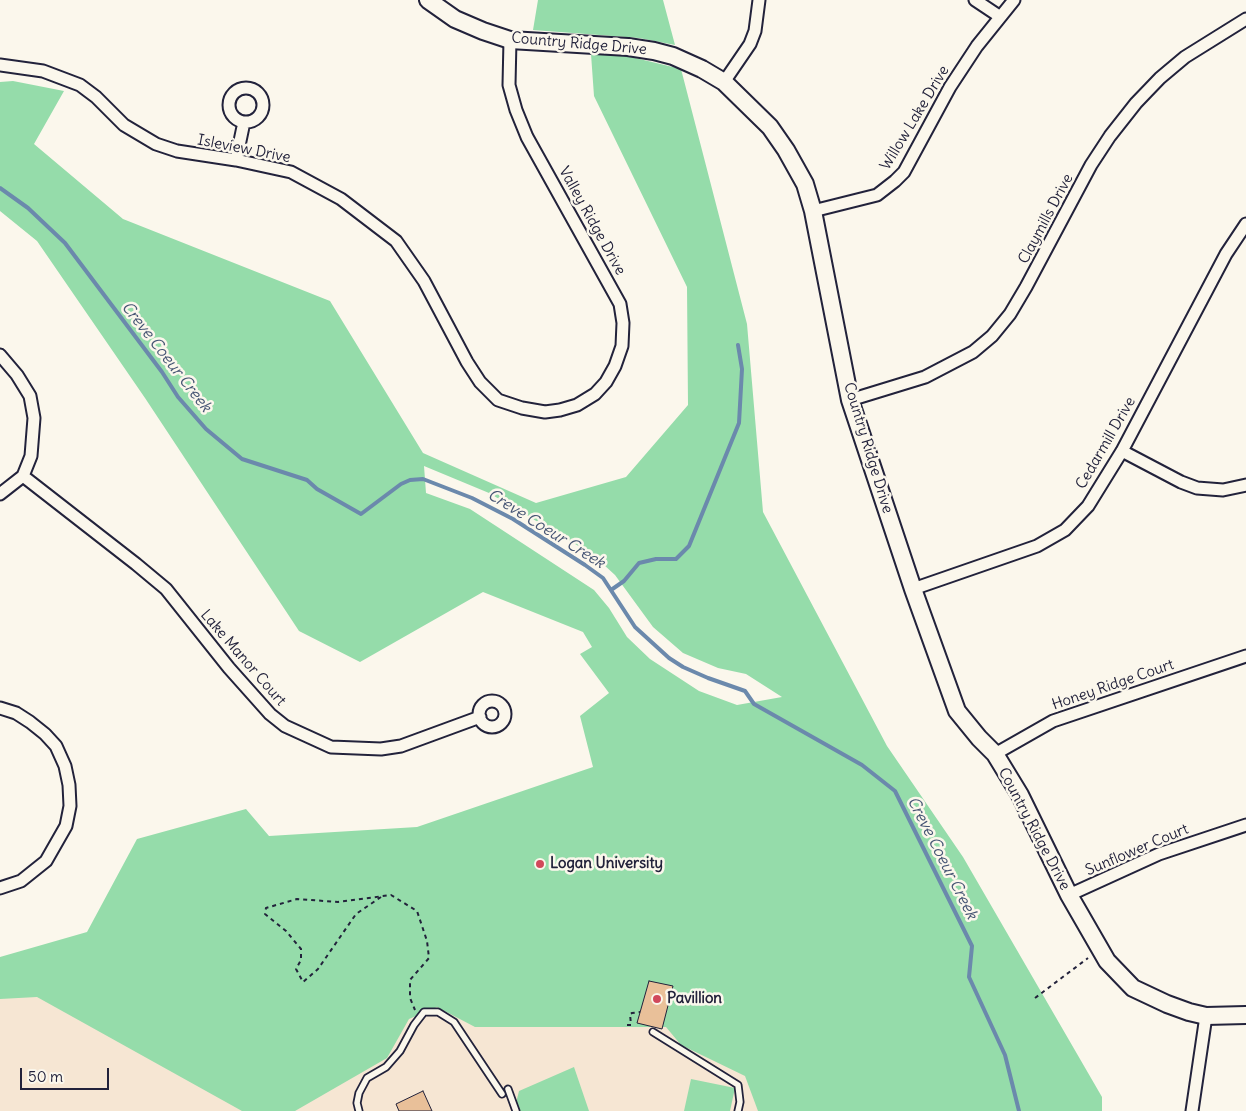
<!DOCTYPE html>
<style>
body{margin:0}
#map{position:relative;width:1246px;height:1111px;overflow:hidden;background:#fbf7ec;font-family:Delius,sans-serif}
canvas{display:block}
.scale{position:absolute;left:20px;top:1068px;width:89px;height:22px;box-sizing:border-box;border:2px solid #22223b;border-top:0;padding-left:6px;font-size:15px;line-height:18px;white-space:nowrap;color:#22223b;-webkit-text-stroke:4px #fbf7ec;paint-order:stroke}
</style>
<div id="map">
<canvas width="1246" height="1111"></canvas>
<div class="scale">50 m</div>
</div>
<script>
const c = document.querySelector('canvas').getContext('2d');
c.lineJoin = 'round';
function fillPath(path, color) { c.fillStyle = color; c.fill(path, 'evenodd'); }
const poly = rows => new Path2D(rows.map(r => 'M' + r).join(''));
function stroke(path, color, width, dash) { c.strokeStyle = color; c.lineWidth = width; c.lineCap = dash ? 'butt' : 'round'; c.setLineDash(dash || []); c.stroke(path); }
function drawText(font, color, halo, rows, align = 'center') {
  c.font = font + ' Delius,sans-serif'; c.lineWidth = 5; c.setLineDash([]); c.textBaseline = 'middle'; c.strokeStyle = halo; c.fillStyle = color; for (const [text, x, y, turn = 0] of rows) {
    c.save(); c.translate(x, y); c.rotate((+turn || 0) * Math.PI / 180); c.textAlign = isNaN(turn) ? turn : align; if (halo) c.strokeText(text, 0, 0); c.fillText(text, 0, 0); c.restore();
  }
}
const built = poly([
 [707,733,833,1111,0,1111,0,978]
]);
const green = poly([
 [538,0,663,0,675,45,639,38,533,30],
 [591,54,623,55,681,69,747,324,763,512,887,746,963,857,1102,1097,1102,1111,758,1111,745,1076,681,1045,666,1027,475,1027,437,1007,409,1019,387,1058,295,1111,242,1111,37,997,0,999,0,957,87,932,137,839,246,809,269,836,417,827,593,767,580,716,609,693,580,654,592,647,583,632,483,592,360,662,299,631,145,398,37,241,0,211,0,82,13,81,64,91,34,144,123,219,330,301,423,453,536,503,626,477,688,405,687,287,594,96],
 [424,466,489,493,592,554,615,575,653,627,683,653,718,668,746,674,782,697,737,705,699,691,650,659,627,637,609,608,594,590,470,509,426,493],
 [574,1067,589,1111,519,1111,516,1103,519,1091],
 [691,1079,735,1088,730,1111,684,1111]
]);
const stream = poly([
 [0,188,28,208,65,243,162,372,178,397,206,429,242,459,307,480,317,489,361,514,401,484,410,480,423,479,472,498,513,519,585,565,603,578,635,627,669,658,683,667,708,678,745,691,754,704,862,765,895,791,972,946,969,977,1005,1055,1019,1111],
 [611,590,624,581,639,563,656,559,676,559,689,546,739,423,742,369,738,345]
]);
const building = poly([
 [649,981,673,986,662,1029,637,1023,649,981],
 [423,1091,432,1111,399,1111,396,1104,423,1091]
]);
const path = poly([
 [381,897,356,914,318,969,303,982,296,969,301,960,301,949,286,931,265,914,266,908,297,899,338,902,391,895,417,911,427,941,429,958,410,980,410,998,415,1010],
 [1035,998,1088,958],
 [627,1025,631,1025,630,1014,632,1013,640,1012]
]);
const lane = poly([
 [653,1032,738,1085,740,1102,738,1111],
 [508,1089,516,1111],
 [359,1111,357,1103,359,1093,367,1078,386,1067,400,1051,414,1025,424,1012,438,1012,454,1022,502,1094]
]);
const street = poly([
 [975,0,999,16],
 [0,65,43,71,80,85,96,97,124,125,156,144,177,151,236,160,291,172,341,199,396,241,424,281,467,362,480,382,498,400,522,408,545,412,560,410,577,405,595,394,606,382,615,366,622,346,623,323,620,304,527,137,516,110,509,85,510,40],
 [724,82,750,44,755,31,759,0],
 '229 105a17 17 0 1 1 34 0a17 17 0 1 1-34 0Z',
 [236,160,244,122],
 [813,211,877,195,895,181,904,172,950,87,977,46,1014,0],
 [0,355,17,375,30,396,34,418,31,456,23,476,0,494],
 [850,400,925,377,973,352,992,336,1010,314,1026,287,1091,165,1110,136,1136,103,1160,78,1185,57,1246,19],
 [1122,451,1181,482,1197,488,1223,490,1246,485],
 [23,476,136,564,166,589,229,668,270,714,285,726,331,747,381,749,401,746,480,717],
 [913,589,1037,546,1065,530,1088,506,1122,451,1226,254,1246,224],
 '479 714a13 13 0 1 1 26 0a13 13 0 1 1-26 0Z',
 [0,708,16,713,30,722,45,734,56,746,65,766,69,785,70,806,66,826,46,861,21,881,0,888],
 [995,754,1053,721,1246,656],
 [1069,895,1159,854,1246,825],
 [1192,1111,1206,1016]
]);
const secondary = poly([
 [428,0,455,19,483,31,510,40,628,47,654,51,673,56,702,69,724,82,770,127,786,150,805,184,813,211,850,400,913,589,957,711,979,738,995,754,1020,795,1069,895,1107,961,1133,988,1167,1004,1189,1012,1206,1016,1246,1015]
]);
const markers = [
 [540,864,5,"#d1495b"],
 [657,999,5,"#d1495b"]
];
const streetNames = [
 ["Country Ridge Drive",579,44,5],
 ["Willow Lake Drive",915,118,-59],
 ["Isleview Drive",244,149,11],
 ["Claymills Drive",1046,219,-62],
 ["Valley Ridge Drive",592,221,61],
 ["Cedarmill Drive",1106,443,-60],
 ["Country Ridge Drive",868,448,73],
 ["Lake Manor Court",243,658,49],
 ["Honey Ridge Court",1113,685,-19],
 ["Country Ridge Drive",1034,829,62],
 ["Sunflower Court",1137,850,-23]
];
const poiNames = [
 ["Logan University",550,864],
 ["Pavillion",667,999]
];
const waterNames = [
 ["Creve Coeur Creek",166,357,52],
 ["Creve Coeur Creek",546,529,32],
 ["Creve Coeur Creek",942,858,63]
];
fillPath(built, '#f6e6d3');
fillPath(green, '#95dcaa');
stroke(stream, '#6b89ac', 4);
fillPath(building, '#e9c099');
stroke(building, '#22223b', 1);
stroke(lane, '#22223b', 9);
stroke(street, '#22223b', 15);
stroke(secondary, '#22223b', 20);
stroke(path, '#22223b', 2, [4, 4]);
stroke(lane, '#fbf7ec', 5.5);
stroke(street, '#fbf7ec', 11);
stroke(secondary, '#fbf7ec', 16);
for (const [x, y, r, color] of markers) { const dot = new Path2D(); dot.arc(x, y, r, 0, 2 * Math.PI); c.fillStyle = color; c.fill(dot); stroke(dot, '#fbf7ec', 2); }
drawText('15px', '#22223b', '#fbf7ec', streetNames);
drawText('bold 15px', '#22223b', '#fbf7ec', poiNames, 'left');
drawText('italic 16px', '#465574', '#fbf7ec', waterNames);
</script>
